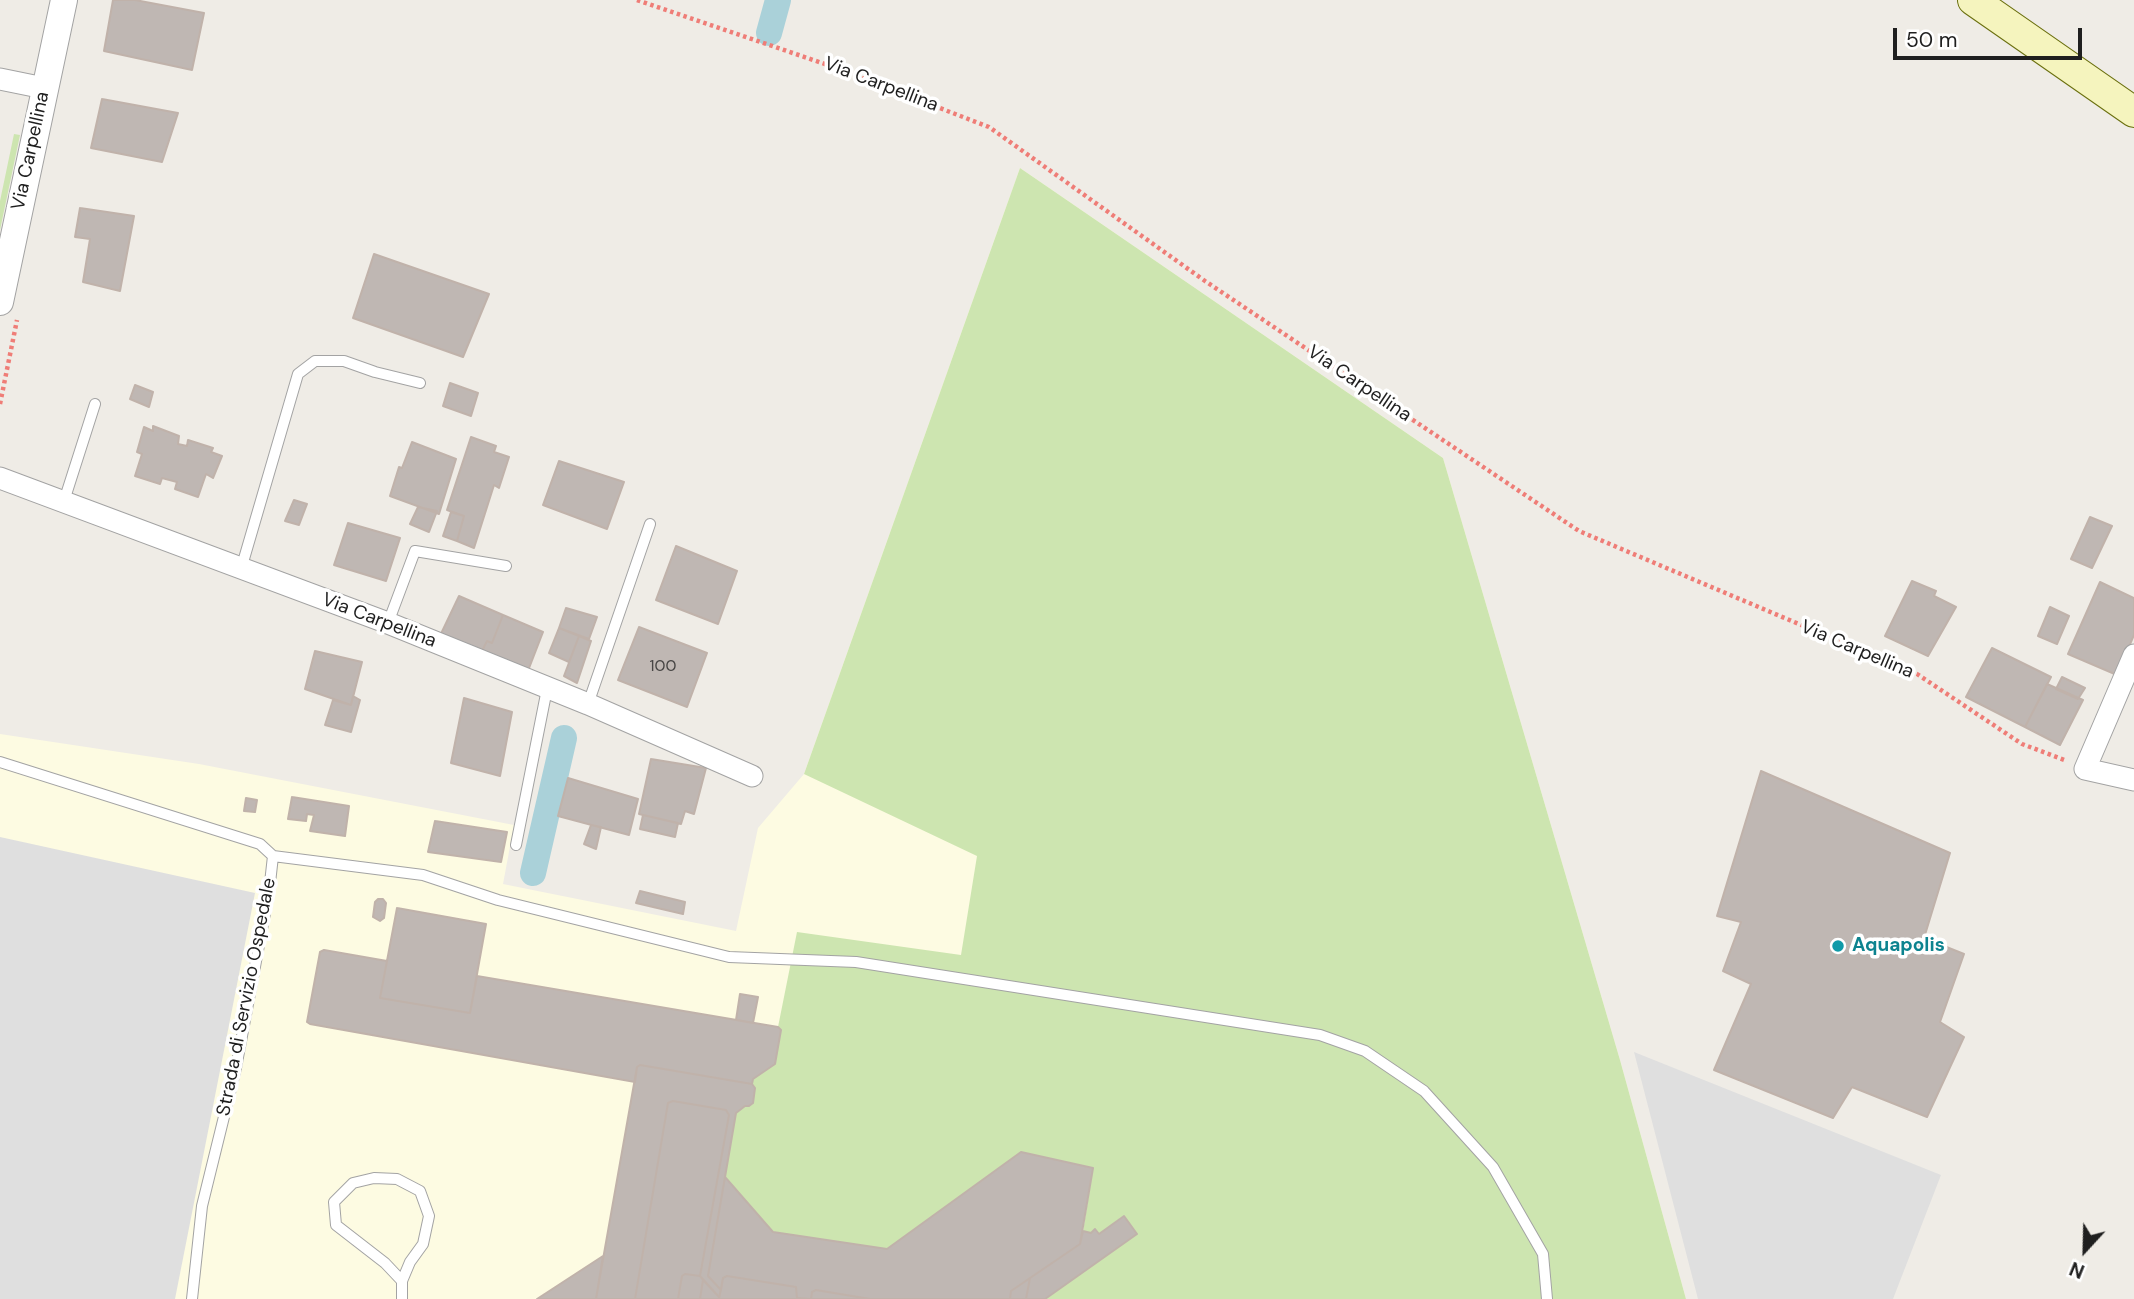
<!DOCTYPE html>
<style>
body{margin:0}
#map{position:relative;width:2134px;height:1299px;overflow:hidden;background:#efece6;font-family:"DM Sans",sans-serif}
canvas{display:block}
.north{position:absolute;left:2050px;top:1215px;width:70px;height:70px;-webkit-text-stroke:5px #fff;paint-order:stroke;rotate:202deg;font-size:19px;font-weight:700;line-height:28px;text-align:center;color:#1f1f1f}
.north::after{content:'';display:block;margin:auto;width:24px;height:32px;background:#1f1f1f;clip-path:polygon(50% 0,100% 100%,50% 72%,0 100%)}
.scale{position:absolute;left:1893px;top:28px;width:189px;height:32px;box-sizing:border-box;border:4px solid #1f1f1f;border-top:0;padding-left:9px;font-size:21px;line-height:24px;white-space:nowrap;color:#1f1f1f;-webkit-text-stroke:5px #fff;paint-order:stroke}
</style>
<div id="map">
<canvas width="2134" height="1299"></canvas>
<div class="north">N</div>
<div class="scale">50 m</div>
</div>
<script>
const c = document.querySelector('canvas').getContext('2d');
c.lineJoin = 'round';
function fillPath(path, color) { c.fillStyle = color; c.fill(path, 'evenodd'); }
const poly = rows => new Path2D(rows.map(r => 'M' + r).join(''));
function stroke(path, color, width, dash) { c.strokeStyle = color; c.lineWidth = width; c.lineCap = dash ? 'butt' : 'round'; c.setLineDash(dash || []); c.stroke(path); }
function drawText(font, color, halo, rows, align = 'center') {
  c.font = font + ' "DM Sans",sans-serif'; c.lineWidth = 7; c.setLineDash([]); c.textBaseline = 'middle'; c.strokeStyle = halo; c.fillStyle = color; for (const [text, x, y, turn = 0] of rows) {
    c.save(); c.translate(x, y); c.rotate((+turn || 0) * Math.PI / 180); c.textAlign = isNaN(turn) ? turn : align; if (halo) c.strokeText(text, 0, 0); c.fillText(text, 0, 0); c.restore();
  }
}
const education = poly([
 [1020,168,1443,458,1620,1060,1686,1299,0,1299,0,734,199,764,514,825,503,884,736,931,758,828,804,774]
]);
const grass = poly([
 [14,134,20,135,0,230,0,201],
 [1020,168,1443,458,1620,1060,1686,1299,1045,1299,1137,1234,1123,1216,1099,1234,1095,1229,1091,1233,1083,1231,1093,1169,1021,1152,887,1249,773,1232,725,1177,736,1113,745,1106,749,1106,753,1103,755,1088,752,1084,753,1079,775,1064,781,1031,778,1027,797,932,961,955,977,856,804,774]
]);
const parking = poly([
 [0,837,255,893,175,1299,0,1299],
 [1634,1052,1941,1175,1893,1299,1698,1299]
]);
const canal = poly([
 [769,33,778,0],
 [533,873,564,738]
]);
const building = poly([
 [113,0,135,0,204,13,192,70,104,51,113,0],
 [102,99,178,113,162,162,91,148,102,99],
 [80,208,134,216,120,291,83,282,90,239,75,237,80,208],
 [374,254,489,294,463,357,353,318,374,254],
 [450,383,478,393,471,416,443,406,450,383],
 [135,385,153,392,149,407,130,399,135,385],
 [153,426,179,436,178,444,187,446,188,440,213,448,211,452,222,456,213,478,206,474,198,497,175,489,177,482,162,478,160,484,135,476,142,454,137,452,144,427,153,431,153,426],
 [471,437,496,446,494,452,509,457,499,488,494,485,474,548,457,541,464,516,447,510,471,437],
 [412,442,456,459,439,514,390,496,399,467,402,468,412,442],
 [559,461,624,482,607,529,543,505,559,461],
 [294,500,307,504,299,525,285,521,294,500],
 [418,507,437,511,429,532,410,524,418,507],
 [451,512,464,516,457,541,443,536,451,512],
 [2090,517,2112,526,2092,568,2071,559,2090,517],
 [348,523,400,538,386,581,334,565,348,523],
 [676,546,737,571,718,624,656,600,676,546],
 [1912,581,1936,591,1934,596,1956,607,1928,656,1885,636,1912,581],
 [2100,582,2134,598,2134,635,2117,675,2068,654,2100,582],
 [459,596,503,615,492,643,487,641,479,657,438,640,459,596],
 [2050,607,2069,616,2057,644,2038,636,2050,607],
 [566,608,597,617,589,639,559,628,566,608],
 [503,615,543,632,526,676,479,657,487,641,492,643,503,615],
 [639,627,707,653,687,707,618,680,639,627],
 [559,628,579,636,569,662,549,653,559,628],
 [579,636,591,641,577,683,564,676,579,636],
 [1992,648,2051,677,2025,727,1966,697,1992,648],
 [315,651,362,662,351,705,305,689,315,651],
 [2062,677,2085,688,2078,699,2056,689,2062,677],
 [2047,684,2083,700,2060,745,2025,727,2047,684],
 [353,696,360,700,351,732,325,725,333,700,351,705,353,696],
 [464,698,512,712,500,776,451,763,464,698],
 [651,759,706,768,694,814,685,811,681,824,639,814,651,759],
 [1761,771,1950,853,1924,938,1964,954,1940,1022,1964,1037,1927,1117,1852,1087,1833,1118,1714,1070,1751,984,1723,971,1741,922,1717,916,1761,771],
 [568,778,638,799,629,835,558,816,568,778],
 [292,797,349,806,345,836,310,831,314,815,307,814,306,821,288,819,292,797],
 [246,798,257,800,255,812,244,811,246,798],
 [643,815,678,823,675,837,640,829,643,815],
 [435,821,507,832,501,862,428,852,435,821],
 [591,825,601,827,596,849,584,844,591,825],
 [640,891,685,902,683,914,636,903,640,891],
 [378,899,383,899,386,903,384,918,380,921,373,917,375,902,378,899],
 [397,908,486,924,470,1013,380,998,397,908],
 [324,950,387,961,380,998,470,1013,477,976,778,1027,781,1030,775,1064,753,1079,752,1084,640,1065,637,1067,635,1082,310,1024,307,1022,320,952,324,950],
 [740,994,758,997,753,1023,736,1020,740,994],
 [640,1065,752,1084,755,1088,753,1103,749,1106,745,1106,736,1113,725,1177,708,1276,721,1290,719,1297,700,1276,729,1115,726,1110,673,1101,668,1103,635,1299,596,1299,637,1067,640,1065],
 [673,1101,726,1110,729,1115,700,1276,685,1274,682,1276,678,1299,635,1299,668,1103,673,1101],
 [1021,1152,1093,1168,1080,1244,1011,1291,1010,1299,870,1299,816,1290,812,1292,811,1299,809,1299,797,1298,796,1287,727,1276,723,1278,721,1290,708,1276,725,1177,773,1232,887,1249,1021,1152],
 [1124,1216,1137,1234,1045,1299,1026,1299,1030,1278,1080,1244,1083,1231,1091,1233,1095,1229,1099,1234,1124,1216],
 [603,1256,596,1299,537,1299,603,1256],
 [685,1274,700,1276,703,1280,700,1299,678,1299,682,1276,685,1274],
 [727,1276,796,1287,797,1298,809,1299,719,1299,723,1278,727,1276],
 [1030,1278,1026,1299,1010,1299,1011,1291,1030,1278],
 [703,1280,719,1297,719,1299,700,1299,703,1280],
 [816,1290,870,1299,811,1299,812,1292,816,1290]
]);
const path = poly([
 [637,0,828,65,989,127,1205,281,1579,531,1917,674,2022,744,2067,761],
 [0,404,17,320]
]);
const service = poly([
 [64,501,95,404],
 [241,569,298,374,315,361,344,361,375,372,420,383],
 [388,623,415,551,506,566],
 [588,704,650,524],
 [0,762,260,844,273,856,269,892,236,1068,202,1206,192,1299],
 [516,845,547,689],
 [273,856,423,875,498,900,729,957,856,962,1320,1035,1365,1051,1424,1091,1493,1167,1543,1254,1547,1299],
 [402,1299,402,1281,410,1262,423,1244,429,1216,420,1191,397,1179,374,1178,353,1183,334,1202,336,1225,385,1263,402,1281]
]);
const minor = poly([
 [0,79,44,88],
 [0,478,388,623,588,704,752,776],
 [2134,655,2085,769,2134,780]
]);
const tertiary = poly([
 [0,302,64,0]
]);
const secondary = poly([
 [1973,0,2134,112]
]);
const markers = [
 [1838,946,7,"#0f9aa8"]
];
const numberNames = [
 ["100",663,667]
];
const streetNames = [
 ["Via Carpellina",881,85,21],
 ["Via Carpellina",31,151,-78],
 ["Via Carpellina",1359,384,34],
 ["Via Carpellina",379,621,21],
 ["Via Carpellina",1857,650,23],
 ["Strada di Servizio Ospedale",247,997,-79]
];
const cultureNames = [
 ["Aquapolis",1852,946]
];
fillPath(education, '#fdfbe2');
fillPath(grass, '#cde5b0');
fillPath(parking, '#dfdfdf');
stroke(canal, '#aad1d9', 26);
fillPath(building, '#bfb7b3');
stroke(building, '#c0b2aa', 2);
stroke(service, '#a3a3a3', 12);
stroke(minor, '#a3a3a3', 23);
stroke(tertiary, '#a3a3a3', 28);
stroke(secondary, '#6a6f0e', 32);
stroke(path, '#ef7d77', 4.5, [3.5, 3.5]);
stroke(service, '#fff', 10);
stroke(minor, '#fff', 21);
stroke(tertiary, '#fff', 26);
stroke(secondary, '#f5f4be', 30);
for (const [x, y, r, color] of markers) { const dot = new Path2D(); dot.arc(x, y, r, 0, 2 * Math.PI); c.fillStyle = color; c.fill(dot); stroke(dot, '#fff', 2.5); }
drawText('16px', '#474544', null, numberNames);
drawText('19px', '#1f1f1f', '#fff', streetNames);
drawText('bold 19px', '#0d838f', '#fff', cultureNames, 'left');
</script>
